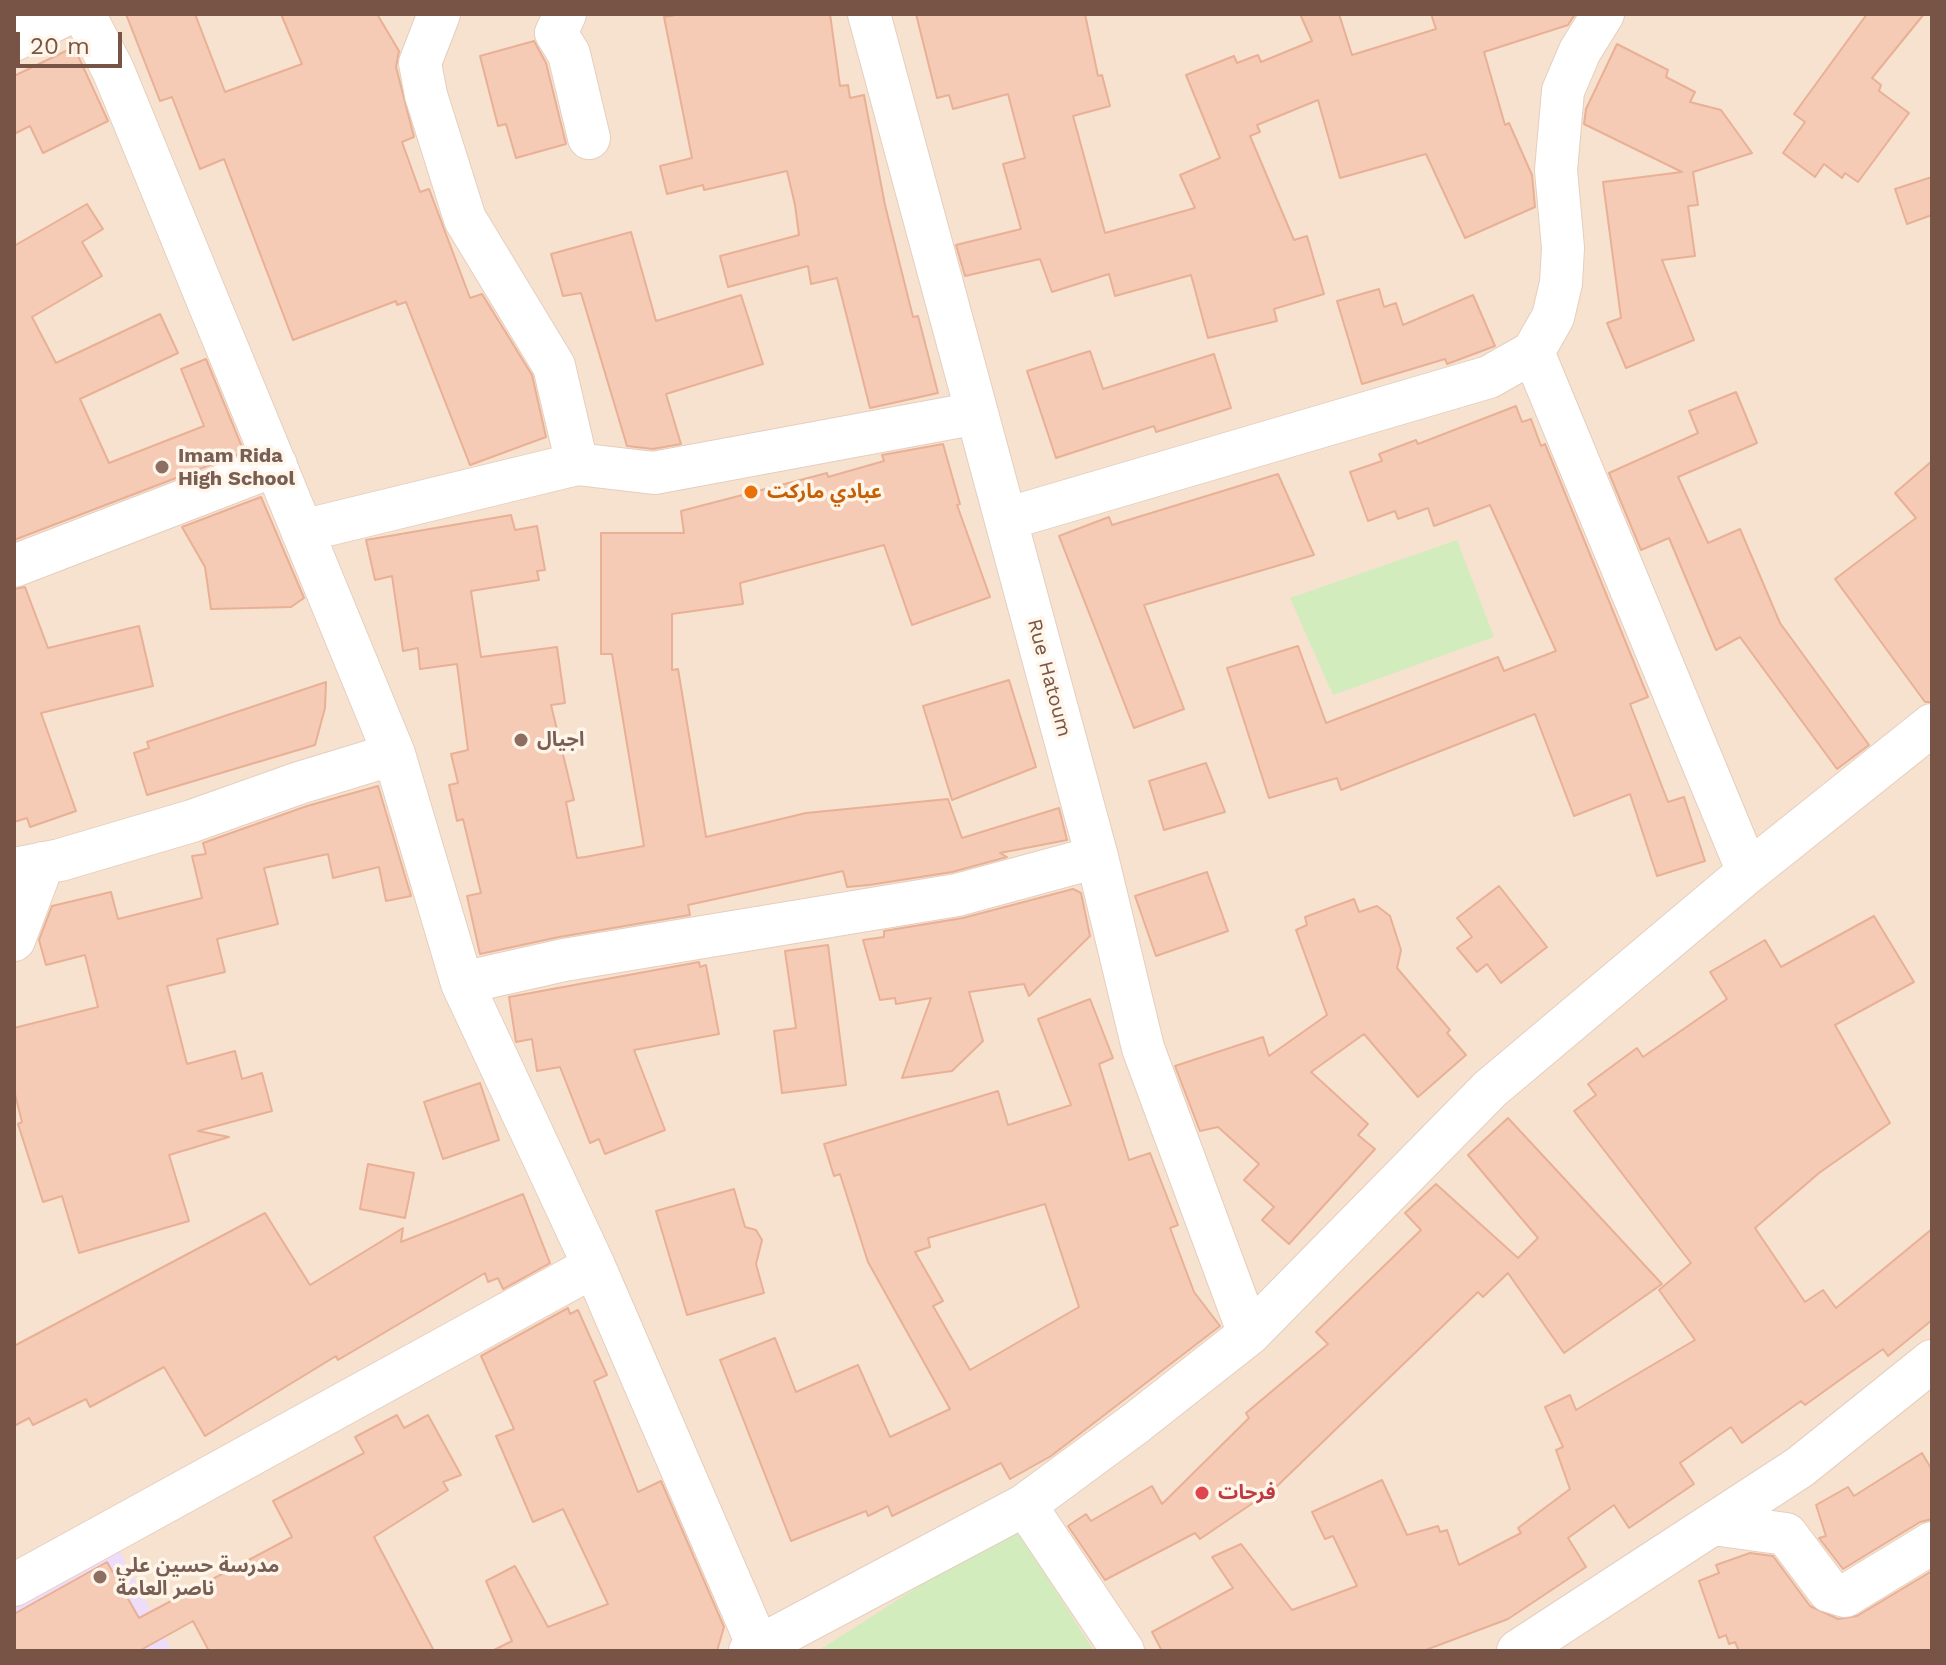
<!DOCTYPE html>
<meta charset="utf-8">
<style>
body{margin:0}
#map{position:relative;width:1946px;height:1665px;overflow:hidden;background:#fef1e0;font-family:"Work Sans",sans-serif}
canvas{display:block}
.frame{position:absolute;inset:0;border:16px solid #775446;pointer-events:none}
.scale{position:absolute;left:16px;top:32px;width:106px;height:36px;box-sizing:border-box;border:4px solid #775446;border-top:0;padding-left:10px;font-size:24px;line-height:28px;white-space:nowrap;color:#775446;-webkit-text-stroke:6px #fff5e8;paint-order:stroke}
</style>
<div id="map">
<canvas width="1946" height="1665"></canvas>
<div class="frame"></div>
<div class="scale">20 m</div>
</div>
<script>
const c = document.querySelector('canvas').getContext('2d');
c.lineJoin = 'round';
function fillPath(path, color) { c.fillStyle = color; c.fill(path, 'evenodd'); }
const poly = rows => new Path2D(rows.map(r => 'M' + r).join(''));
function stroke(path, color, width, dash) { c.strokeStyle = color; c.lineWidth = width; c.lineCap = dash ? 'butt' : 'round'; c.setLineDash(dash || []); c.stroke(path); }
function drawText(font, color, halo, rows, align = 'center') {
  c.font = font + ' "Work Sans","Noto Sans Arabic",sans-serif'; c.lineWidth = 7; c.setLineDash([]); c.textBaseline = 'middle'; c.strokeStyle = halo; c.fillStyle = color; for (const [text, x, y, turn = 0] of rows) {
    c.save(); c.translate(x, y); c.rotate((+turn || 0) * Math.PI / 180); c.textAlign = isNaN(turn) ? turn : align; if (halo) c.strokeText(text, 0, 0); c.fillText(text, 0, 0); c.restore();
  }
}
const residential = poly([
 [14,14,1932,14,1932,1651,14,1651]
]);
const education = poly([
 [118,1548,172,1651,14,1651,14,1607]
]);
const green = poly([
 [1457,540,1494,637,1333,695,1290,598],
 [1014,1525,1094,1651,818,1651]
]);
const building = poly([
 [126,14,195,14,225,92,302,64,281,14,377,14,399,51,396,67,414,137,402,142,420,192,429,189,470,298,482,294,532,375,546,437,470,465,406,302,397,305,396,301,293,340,224,159,200,169,172,97,160,101,126,14],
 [682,14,830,14,840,86,848,85,850,98,864,95,885,205,913,317,918,316,938,393,870,408,837,278,811,284,808,266,728,287,720,256,799,235,795,205,787,171,704,190,703,185,667,194,660,166,692,158,664,17,682,14],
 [916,14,1085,14,1098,76,1102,75,1110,106,1073,116,1105,233,1195,208,1180,175,1220,158,1186,75,1234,56,1237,63,1258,55,1261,62,1312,41,1300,14,1339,14,1352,55,1436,29,1431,14,1575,14,1568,25,1484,52,1505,125,1509,123,1532,175,1535,207,1465,238,1426,154,1340,178,1318,100,1257,125,1260,132,1250,136,1294,240,1307,236,1324,294,1274,309,1277,321,1208,338,1191,275,1115,296,1109,274,1052,292,1040,259,965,276,956,245,1021,229,1003,164,1025,158,1008,94,953,109,949,95,937,98,916,14],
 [1867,14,1924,14,1872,78,1881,85,1879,91,1909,113,1858,182,1845,173,1842,178,1824,164,1815,177,1783,153,1805,122,1794,114,1867,14],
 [534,41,546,63,566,144,516,158,506,124,498,126,480,56,534,41],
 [1617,44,1668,70,1666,77,1695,92,1690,102,1721,110,1752,153,1693,172,1698,205,1688,206,1695,256,1662,260,1694,340,1626,368,1607,323,1621,318,1603,182,1682,172,1584,124,1586,109,1617,44],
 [74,47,108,121,43,153,30,126,14,134,14,76,74,47],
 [1932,177,1932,215,1907,224,1895,189,1932,177],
 [87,204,103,229,82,242,102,276,32,317,56,363,160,314,178,353,80,399,109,463,204,426,181,369,206,359,244,452,14,540,14,246,87,204],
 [631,232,656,321,741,295,763,364,666,394,681,444,653,449,627,446,581,293,563,296,551,254,631,232],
 [1379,289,1384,307,1396,303,1403,325,1473,295,1495,346,1447,364,1445,359,1362,384,1337,301,1379,289],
 [1090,351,1103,389,1214,354,1231,408,1156,432,1154,426,1056,458,1027,371,1090,351],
 [1736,392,1757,443,1678,477,1708,543,1740,529,1780,623,1869,745,1837,769,1740,637,1716,650,1669,538,1641,550,1609,473,1698,433,1689,411,1736,392],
 [1516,406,1522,422,1531,419,1541,446,1545,444,1648,697,1630,704,1668,802,1684,797,1705,861,1657,876,1630,794,1574,816,1535,714,1341,790,1337,778,1269,798,1227,668,1298,646,1326,723,1498,657,1504,671,1556,651,1490,505,1434,526,1428,508,1398,519,1395,511,1368,521,1350,472,1382,461,1379,454,1416,440,1418,444,1516,406],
 [943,444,960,504,957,505,990,597,912,625,884,545,740,583,743,604,672,614,672,670,678,669,706,837,806,813,948,799,962,838,1059,808,1067,840,1000,853,1007,857,952,872,869,885,847,887,843,871,688,905,690,915,559,937,480,954,467,896,481,893,463,819,457,821,449,785,458,783,451,754,468,750,457,664,420,669,418,648,403,651,392,576,375,580,366,540,511,515,515,530,537,526,545,570,537,571,539,580,471,591,481,657,557,647,565,703,551,705,574,800,566,802,577,858,585,857,644,846,612,654,601,654,601,533,684,533,681,511,827,473,828,477,884,461,882,455,943,444],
 [1932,461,1932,702,1925,702,1835,579,1916,518,1895,493,1932,461],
 [1278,474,1314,555,1144,605,1184,709,1134,728,1059,536,1109,517,1112,525,1278,474],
 [261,497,304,598,291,607,211,609,205,567,182,527,261,497],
 [25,587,48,648,139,626,153,686,41,713,76,811,30,827,27,818,14,822,14,589,25,587],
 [1009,680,1036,767,952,800,923,706,1009,680],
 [326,682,325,708,315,745,147,795,134,753,149,748,147,742,326,682],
 [1206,763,1225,812,1164,830,1149,781,1206,763],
 [378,786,411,896,386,901,379,867,333,878,328,854,264,868,278,924,217,939,225,972,167,986,187,1064,235,1051,242,1079,262,1073,272,1111,198,1131,229,1137,169,1155,189,1221,79,1253,62,1196,43,1202,18,1124,22,1122,14,1090,14,1028,98,1007,85,955,46,965,39,940,52,906,111,892,118,919,202,898,192,856,206,854,203,843,307,806,378,786],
 [1207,872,1228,931,1156,956,1135,896,1207,872],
 [1499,886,1547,947,1501,983,1487,964,1477,972,1457,948,1472,937,1457,918,1499,886],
 [1073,889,1081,893,1090,936,1029,996,1024,984,969,992,983,1041,952,1071,902,1078,931,998,896,1004,895,998,880,1000,863,940,884,937,884,931,963,918,1073,889],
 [1354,899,1359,912,1377,906,1390,916,1401,950,1397,968,1450,1030,1447,1033,1466,1055,1418,1097,1364,1034,1311,1072,1368,1124,1358,1135,1375,1149,1289,1244,1262,1220,1274,1207,1244,1180,1259,1164,1218,1127,1200,1131,1175,1066,1263,1037,1269,1056,1327,1015,1296,930,1307,925,1305,917,1354,899],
 [1874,916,1914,982,1835,1025,1890,1123,1819,1173,1755,1228,1805,1302,1823,1290,1836,1308,1932,1229,1932,1320,1888,1356,1883,1349,1805,1405,1801,1401,1742,1443,1731,1427,1680,1463,1694,1484,1629,1528,1614,1505,1568,1538,1586,1567,1508,1619,1423,1651,1162,1651,1152,1632,1233,1588,1212,1557,1241,1544,1292,1610,1357,1586,1333,1536,1325,1539,1312,1512,1382,1480,1407,1535,1438,1526,1440,1532,1447,1530,1459,1565,1521,1533,1518,1528,1570,1489,1556,1450,1563,1447,1545,1407,1570,1395,1576,1410,1695,1340,1659,1290,1691,1263,1574,1111,1596,1095,1588,1084,1637,1048,1643,1057,1727,999,1710,972,1765,940,1781,967,1874,916],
 [828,945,846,1085,782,1093,774,1031,796,1028,785,951,828,945],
 [699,962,700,967,706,965,719,1034,634,1050,665,1130,605,1154,599,1139,590,1143,560,1067,537,1071,532,1039,516,1042,509,997,699,962],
 [1090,999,1113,1058,1099,1064,1129,1160,1150,1153,1178,1225,1170,1228,1194,1292,1220,1326,1051,1456,1010,1479,1001,1463,892,1516,888,1506,868,1516,866,1511,791,1541,720,1360,775,1338,796,1392,858,1365,890,1437,950,1409,868,1262,840,1174,834,1176,824,1144,998,1091,1008,1125,1071,1105,1038,1019,1090,999],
 [1045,1204,1079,1307,970,1370,933,1306,943,1301,915,1252,930,1247,928,1238,1045,1204],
 [480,1083,499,1140,443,1159,424,1102,480,1083],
 [1508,1118,1662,1284,1564,1353,1508,1273,1483,1297,1478,1292,1275,1488,1200,1539,1195,1533,1105,1580,1068,1526,1086,1514,1091,1521,1152,1486,1162,1504,1249,1418,1246,1413,1328,1344,1316,1332,1421,1230,1405,1213,1436,1184,1518,1258,1538,1238,1468,1155,1508,1118],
 [368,1164,414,1173,405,1218,360,1209,368,1164],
 [734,1189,745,1227,756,1230,762,1240,756,1264,764,1293,687,1315,656,1211,734,1189],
 [523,1194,550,1263,503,1289,498,1278,488,1282,485,1273,338,1360,336,1356,205,1436,164,1367,90,1407,86,1399,33,1425,29,1418,14,1426,14,1346,265,1213,310,1285,403,1228,401,1242,523,1194],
 [568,1308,570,1314,578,1310,607,1375,594,1381,638,1492,661,1481,724,1627,717,1651,492,1651,512,1641,486,1581,515,1566,548,1627,608,1604,563,1509,533,1522,496,1436,514,1429,481,1356,568,1308],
 [397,1415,404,1428,428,1415,461,1475,443,1482,448,1490,374,1537,434,1651,209,1651,193,1621,139,1651,14,1651,14,1614,107,1562,139,1618,292,1537,273,1501,364,1453,355,1437,397,1415],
 [1922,1453,1932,1470,1932,1519,1920,1522,1843,1569,1819,1538,1826,1536,1816,1505,1848,1487,1854,1496,1922,1453],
 [1750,1553,1773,1556,1810,1606,1838,1619,1857,1616,1932,1571,1932,1651,1739,1651,1735,1642,1729,1644,1726,1635,1719,1638,1699,1581,1719,1573,1716,1565,1750,1553]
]);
const minor = poly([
 [84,14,113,70,394,754,462,983,594,1266,758,1646],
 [439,14,420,63,426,95,465,219,554,366,577,464],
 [565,14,556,33,569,54,589,138],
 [869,14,1097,857,1143,1048,1249,1334],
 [14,40,67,14],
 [1533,352,1748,872],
 [1006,519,1489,377,1533,352,1553,317,1561,283,1563,248,1556,170,1563,91,1580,51,1603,14],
 [302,531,577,464,654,473,977,413],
 [14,566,276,465],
 [14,869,60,860,192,821,299,783,394,754],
 [14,940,43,863],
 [462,983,564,960,957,895,1097,857],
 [1025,1505,1123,1651],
 [1713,1524,1786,1534,1829,1591,1845,1596,1932,1543],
 [14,1585,594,1266],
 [750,1651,1025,1505,1136,1423,1249,1334,1490,1089,1748,872,1932,725],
 [1518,1651,1800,1467,1932,1361]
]);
const markers = [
 [162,467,8,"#8d6e63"],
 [751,492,8,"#e8710a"],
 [521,740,8,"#8d6e63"],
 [1202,1493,8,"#e0444e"],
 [100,1577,8,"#8d6e63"]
];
const educationNames = [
 ["Imam Rida",178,456],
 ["High School",178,479],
 ["اجيال",537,740],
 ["مدرسة حسين علي",116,1566],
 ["ناصر العامة",116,1589]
];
const foodNames = [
 ["عبادي ماركت",767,492]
];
const streetNames = [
 ["Rue Hatoum",1049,678,75]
];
const healthNames = [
 ["فرحات",1218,1493]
];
fillPath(residential, '#f6e2ce');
fillPath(education, '#eeddfa');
fillPath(green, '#d3ecbe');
fillPath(building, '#f5cbb6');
stroke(building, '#e9b095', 2);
stroke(minor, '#e5cebf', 44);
stroke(minor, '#fff', 42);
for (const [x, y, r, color] of markers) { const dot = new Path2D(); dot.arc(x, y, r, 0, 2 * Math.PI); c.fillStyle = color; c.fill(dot); stroke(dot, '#fff5e8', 3); }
drawText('bold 20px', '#785e54', '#fff5e8', educationNames, 'left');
drawText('bold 20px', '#c56008', '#fff5e8', foodNames, 'left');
drawText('20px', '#775446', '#fff5e8', streetNames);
drawText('bold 20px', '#be3a42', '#fff5e8', healthNames, 'left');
</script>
